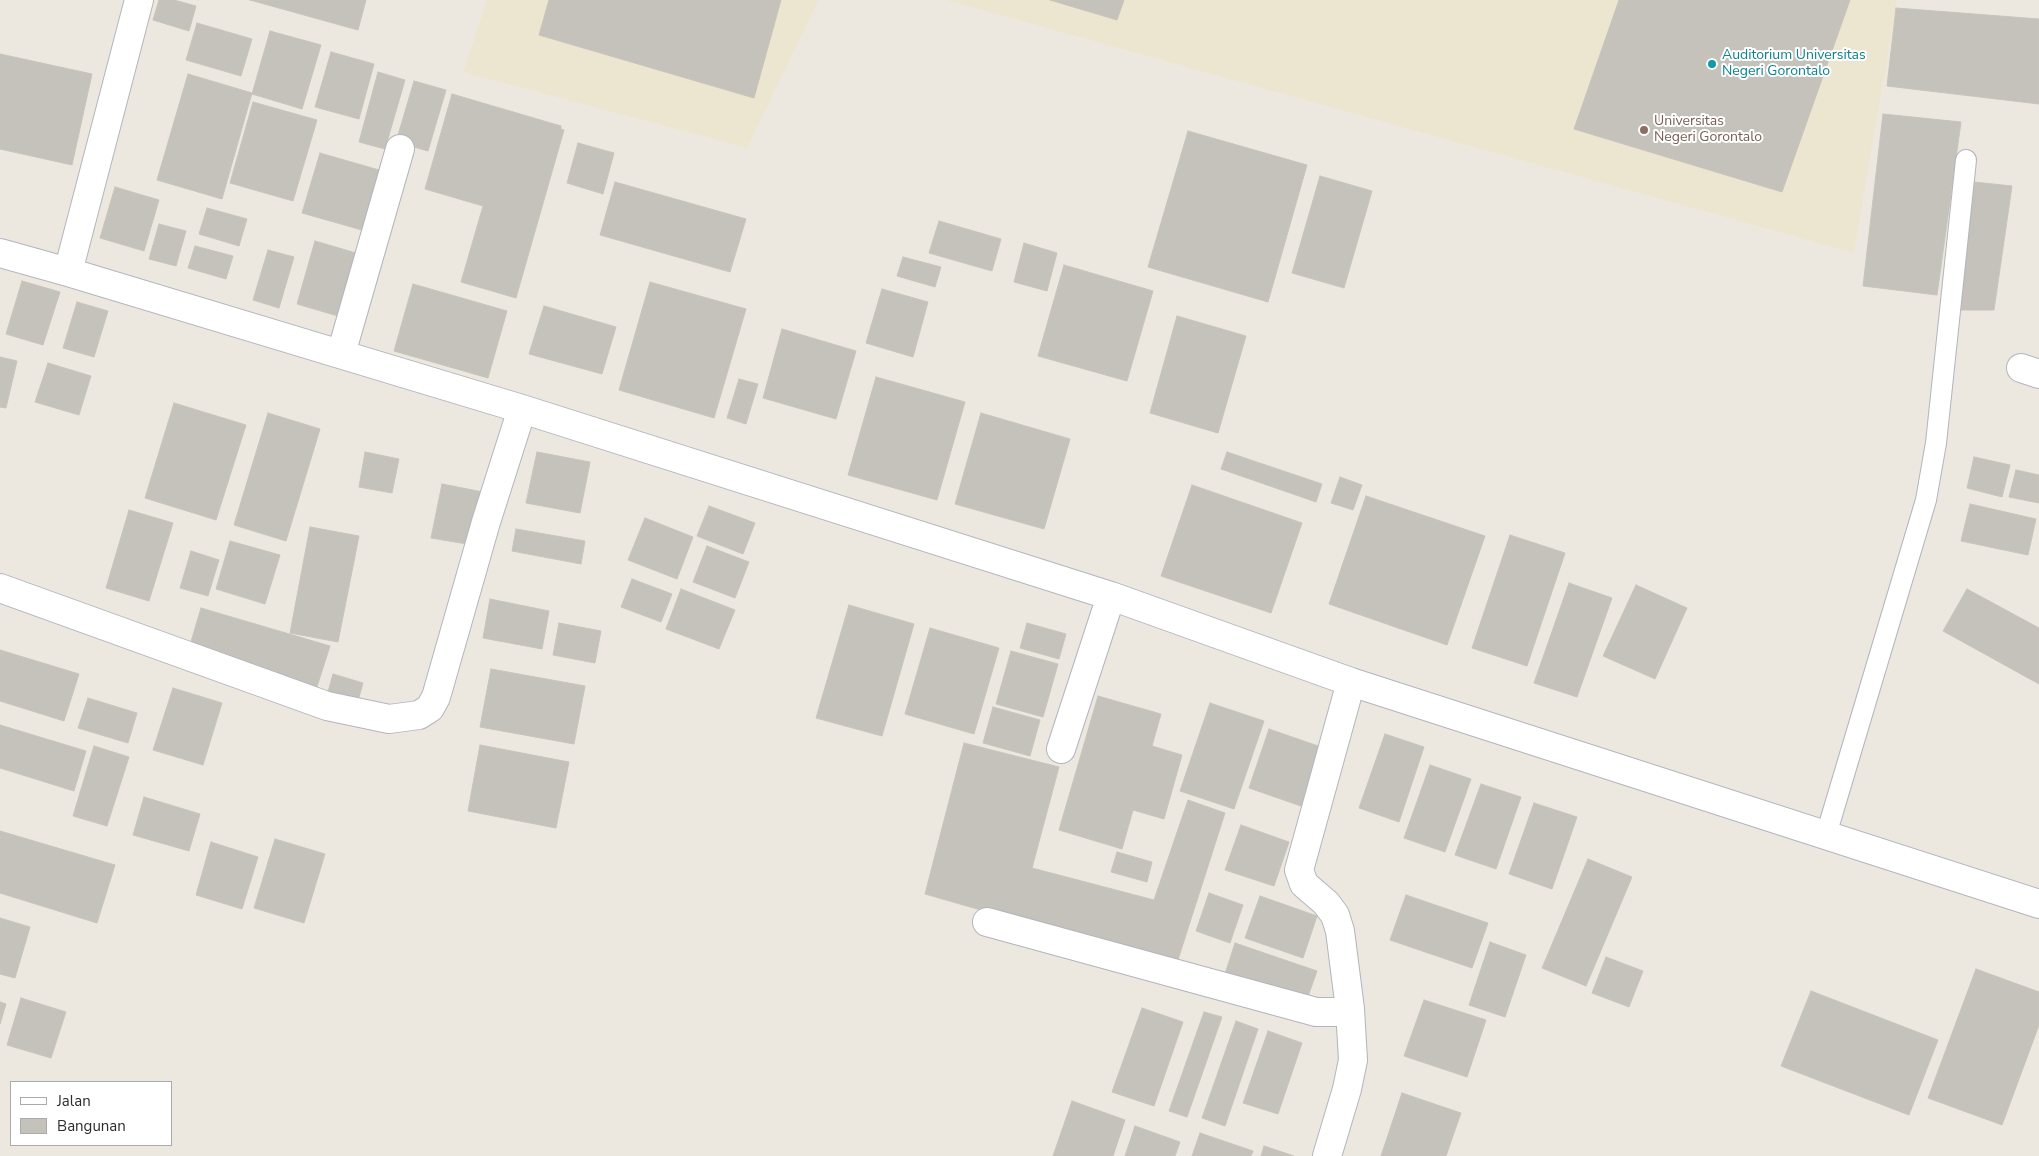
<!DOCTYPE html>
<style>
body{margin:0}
#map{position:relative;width:2039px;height:1156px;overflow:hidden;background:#ece8e0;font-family:"Nunito Sans",sans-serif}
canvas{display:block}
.legend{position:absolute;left:10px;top:1081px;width:162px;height:65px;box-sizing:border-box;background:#fff;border:1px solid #ababab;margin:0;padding:6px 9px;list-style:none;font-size:15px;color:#2c2c2c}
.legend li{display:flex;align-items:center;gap:10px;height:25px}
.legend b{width:25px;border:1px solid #ababab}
</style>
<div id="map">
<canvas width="2039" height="1156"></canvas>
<ul class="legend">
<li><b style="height:6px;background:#fff"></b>Jalan</li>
<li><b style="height:14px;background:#c5c2bb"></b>Bangunan</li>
</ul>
</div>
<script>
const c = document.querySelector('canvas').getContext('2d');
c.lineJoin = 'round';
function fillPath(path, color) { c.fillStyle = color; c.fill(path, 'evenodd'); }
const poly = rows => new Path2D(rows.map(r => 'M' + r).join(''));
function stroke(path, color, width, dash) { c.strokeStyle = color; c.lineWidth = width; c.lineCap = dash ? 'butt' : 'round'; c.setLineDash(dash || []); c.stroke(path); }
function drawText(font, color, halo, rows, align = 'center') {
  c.font = font + ' "Nunito Sans",sans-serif'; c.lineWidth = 4; c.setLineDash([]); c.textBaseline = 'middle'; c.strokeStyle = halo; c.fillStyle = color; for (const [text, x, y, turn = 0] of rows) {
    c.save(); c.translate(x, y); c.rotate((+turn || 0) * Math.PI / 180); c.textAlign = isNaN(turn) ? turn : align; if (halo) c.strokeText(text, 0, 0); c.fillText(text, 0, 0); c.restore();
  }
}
const education = poly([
 [487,0,819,0,747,148,463,72],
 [946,0,1897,0,1854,253]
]);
const building = poly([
 [159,0,174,0,196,6,189,31,153,20,159,0],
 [250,0,366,0,358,30,250,0],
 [549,0,781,0,754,98,539,35,549,0],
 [1050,0,1124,0,1117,20,1050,0],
 [1619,0,1850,0,1782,192,1574,129,1619,0],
 [1896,8,2039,19,2039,104,1887,86,1896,8],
 [197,23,252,39,241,76,186,60,197,23],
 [270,31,321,45,302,109,252,94,270,31],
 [331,52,374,64,359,119,315,107,331,52],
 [0,54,92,74,72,165,0,149,0,54],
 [378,72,405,80,385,149,359,142,378,72],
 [188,74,252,93,222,199,157,180,188,74],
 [414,81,446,90,428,151,396,142,414,81],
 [452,94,561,126,561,129,564,130,516,298,461,282,483,206,425,189,452,94],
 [253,102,317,120,293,201,230,183,253,102],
 [1883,114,1961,122,1937,295,1863,286,1883,114],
 [1188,131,1307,165,1268,302,1148,267,1188,131],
 [578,143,614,153,603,194,567,183,578,143],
 [320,153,386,172,369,232,302,213,320,153],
 [1320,176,1372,191,1344,288,1292,273,1320,176],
 [615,182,746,219,730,272,600,235,615,182],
 [1974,182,2012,186,1994,310,1959,310,1974,182],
 [115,187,159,200,144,251,100,238,115,187],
 [207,208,247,219,239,246,199,234,207,208],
 [939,221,1001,239,992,271,929,253,939,221],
 [159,224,186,231,176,266,149,259,159,224],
 [315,241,366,256,348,319,297,304,315,241],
 [1024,243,1057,253,1047,291,1014,282,1024,243],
 [195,246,233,256,226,279,188,268,195,246],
 [268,250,294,257,279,308,253,300,268,250],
 [903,257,941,267,935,287,897,276,903,257],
 [1064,265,1153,291,1127,381,1038,356,1064,265],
 [22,281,60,292,43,345,6,334,22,281],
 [650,282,746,309,714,418,619,390,650,282],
 [413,284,507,311,488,378,394,351,413,284],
 [882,289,928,302,913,357,866,343,882,289],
 [77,302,108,311,94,357,63,348,77,302],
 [544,306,616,327,602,374,529,354,544,306],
 [1177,316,1246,336,1218,433,1150,413,1177,316],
 [782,329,856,351,836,419,763,398,782,329],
 [0,357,17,361,6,408,0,407,0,357],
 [48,363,91,376,79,415,35,402,48,363],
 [876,377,965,402,937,500,848,475,876,377],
 [739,379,758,384,746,424,727,418,739,379],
 [174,403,246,425,216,520,145,498,174,403],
 [268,413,320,429,286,541,234,525,268,413],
 [981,413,1070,439,1044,529,955,504,981,413],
 [365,452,399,459,392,493,359,487,365,452],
 [537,452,590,462,580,513,526,503,537,452],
 [1227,452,1322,484,1316,502,1221,469,1227,452],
 [1974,457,2010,465,2002,497,1967,488,1974,457],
 [2016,470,2039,475,2039,503,2009,497,2016,470],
 [1340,477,1362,485,1353,510,1331,503,1340,477],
 [442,484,483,492,473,545,431,538,442,484],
 [1192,485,1302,523,1271,613,1161,576,1192,485],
 [1366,496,1485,536,1447,645,1329,604,1366,496],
 [1970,504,2036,519,2028,555,1961,541,1970,504],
 [709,506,755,523,743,554,697,536,709,506],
 [129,510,173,523,149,601,106,588,129,510],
 [645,518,693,537,677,579,628,560,645,518],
 [310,527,359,536,338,642,290,633,310,527],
 [516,529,585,541,581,564,512,551,516,529],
 [1510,535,1565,553,1527,666,1472,648,1510,535],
 [230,541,280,555,265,604,216,589,230,541],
 [707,546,749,562,735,598,693,582,707,546],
 [191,551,219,560,208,596,180,588,191,551],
 [632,579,672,594,661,622,621,607,632,579],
 [1569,583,1612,598,1577,697,1534,683,1569,583],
 [1636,585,1687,608,1655,679,1603,656,1636,585],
 [681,589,735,610,719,649,666,629,681,589],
 [1967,589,2039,628,2039,684,1943,631,1967,589],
 [490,599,549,611,542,649,483,638,490,599],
 [849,605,914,624,882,736,816,718,849,605],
 [201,608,330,646,315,693,187,655,201,608],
 [559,623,601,631,595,663,553,655,559,623],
 [1027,623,1066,634,1059,659,1020,648,1027,623],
 [930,628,999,648,974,734,905,714,930,628],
 [0,650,79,674,64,721,0,701,0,650],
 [1011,651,1058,664,1043,717,996,704,1011,651],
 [491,669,585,686,574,744,480,727,491,669],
 [333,674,363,683,356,708,326,699,333,674],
 [173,688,222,703,203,765,153,750,173,688],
 [1098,696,1161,714,1152,746,1182,755,1164,819,1133,810,1122,849,1059,830,1098,696],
 [88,698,137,713,128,743,78,728,88,698],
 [1210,703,1264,721,1234,809,1180,791,1210,703],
 [993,707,1040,720,1030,756,983,743,993,707],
 [0,725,86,751,74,791,0,768,0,725],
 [1269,729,1321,747,1301,806,1249,788,1269,729],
 [1385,734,1424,747,1399,822,1359,808,1385,734],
 [964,743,1059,767,1032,868,1154,900,1188,800,1225,813,1176,966,925,894,964,743],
 [480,745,569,762,556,828,468,811,480,745],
 [94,746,129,757,107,826,73,816,94,746],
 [1430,765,1471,779,1445,852,1404,838,1430,765],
 [1481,784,1521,797,1496,869,1455,855,1481,784],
 [144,797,200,814,189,851,133,835,144,797],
 [1534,803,1577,817,1552,889,1509,874,1534,803],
 [1241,825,1289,842,1274,886,1225,870,1241,825],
 [0,831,115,865,97,923,0,893,0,831],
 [275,839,325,854,304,923,254,908,275,839],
 [211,842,258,857,242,909,196,895,211,842],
 [1117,852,1152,862,1147,882,1111,872,1117,852],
 [1588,859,1632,877,1586,986,1542,968,1588,859],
 [1209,893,1243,905,1230,943,1196,931,1209,893],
 [1406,895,1488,923,1472,968,1390,940,1406,895],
 [1260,896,1317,916,1303,958,1245,938,1260,896],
 [0,918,30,927,15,978,0,974,0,918],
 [1490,942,1526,955,1505,1017,1469,1005,1490,942],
 [1235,943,1317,971,1304,1008,1223,980,1235,943],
 [1606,957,1643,971,1629,1007,1592,993,1606,957],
 [1976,969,2039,992,2039,1025,2002,1125,1928,1098,1976,969],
 [1811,991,1938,1040,1909,1115,1781,1066,1811,991],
 [21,998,66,1012,51,1058,7,1045,21,998],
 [1424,1000,1486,1020,1467,1077,1404,1056,1424,1000],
 [0,1002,6,1004,0,1024,0,1002],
 [1142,1008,1183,1022,1154,1106,1112,1092,1142,1008],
 [1204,1012,1222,1017,1187,1117,1169,1111,1204,1012],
 [1236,1021,1258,1029,1225,1126,1202,1118,1236,1021],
 [1268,1031,1302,1043,1278,1114,1243,1103,1268,1031],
 [1402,1093,1461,1113,1446,1156,1381,1156,1402,1093],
 [1072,1101,1125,1120,1113,1156,1053,1156,1072,1101],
 [1135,1126,1180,1142,1175,1156,1125,1156,1135,1126],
 [1200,1133,1253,1151,1251,1156,1192,1156,1200,1133],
 [1264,1146,1294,1156,1261,1156,1264,1146]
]);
const lane = poly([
 [1826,835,1926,500,1936,443,1966,160]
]);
const street = poly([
 [0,253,68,272,522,409,1111,596,1351,682,2039,904],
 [68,272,139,0],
 [341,354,400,149],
 [2021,368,2039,374],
 [0,588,327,706,389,719,419,715,430,708,436,697,486,522,522,409],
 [1061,749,1111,596],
 [987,922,1316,1012,1341,1012,1350,1009],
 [1327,1156,1347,1089,1353,1060,1350,1009,1340,931,1335,915,1326,903,1304,884,1299,870,1351,682]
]);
const markers = [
 [1712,64,5,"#0f9aa8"],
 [1644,130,5,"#8d6e63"]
];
const cultureNames = [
 ["Auditorium Universitas",1722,56],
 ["Negeri Gorontalo",1722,72]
];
const educationNames = [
 ["Universitas",1654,122],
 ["Negeri Gorontalo",1654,138]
];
fillPath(education, '#ece6d1');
fillPath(building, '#c5c2bb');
stroke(building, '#c8c4ba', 1);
stroke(lane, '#b3b5be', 22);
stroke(street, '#b3b5be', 30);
stroke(lane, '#fff', 20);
stroke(street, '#fff', 28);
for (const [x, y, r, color] of markers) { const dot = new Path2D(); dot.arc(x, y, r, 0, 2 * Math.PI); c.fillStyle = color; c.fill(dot); stroke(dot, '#fff', 2); }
drawText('14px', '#0d838f', '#fff', cultureNames, 'left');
drawText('14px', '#785e54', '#fff', educationNames, 'left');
</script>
